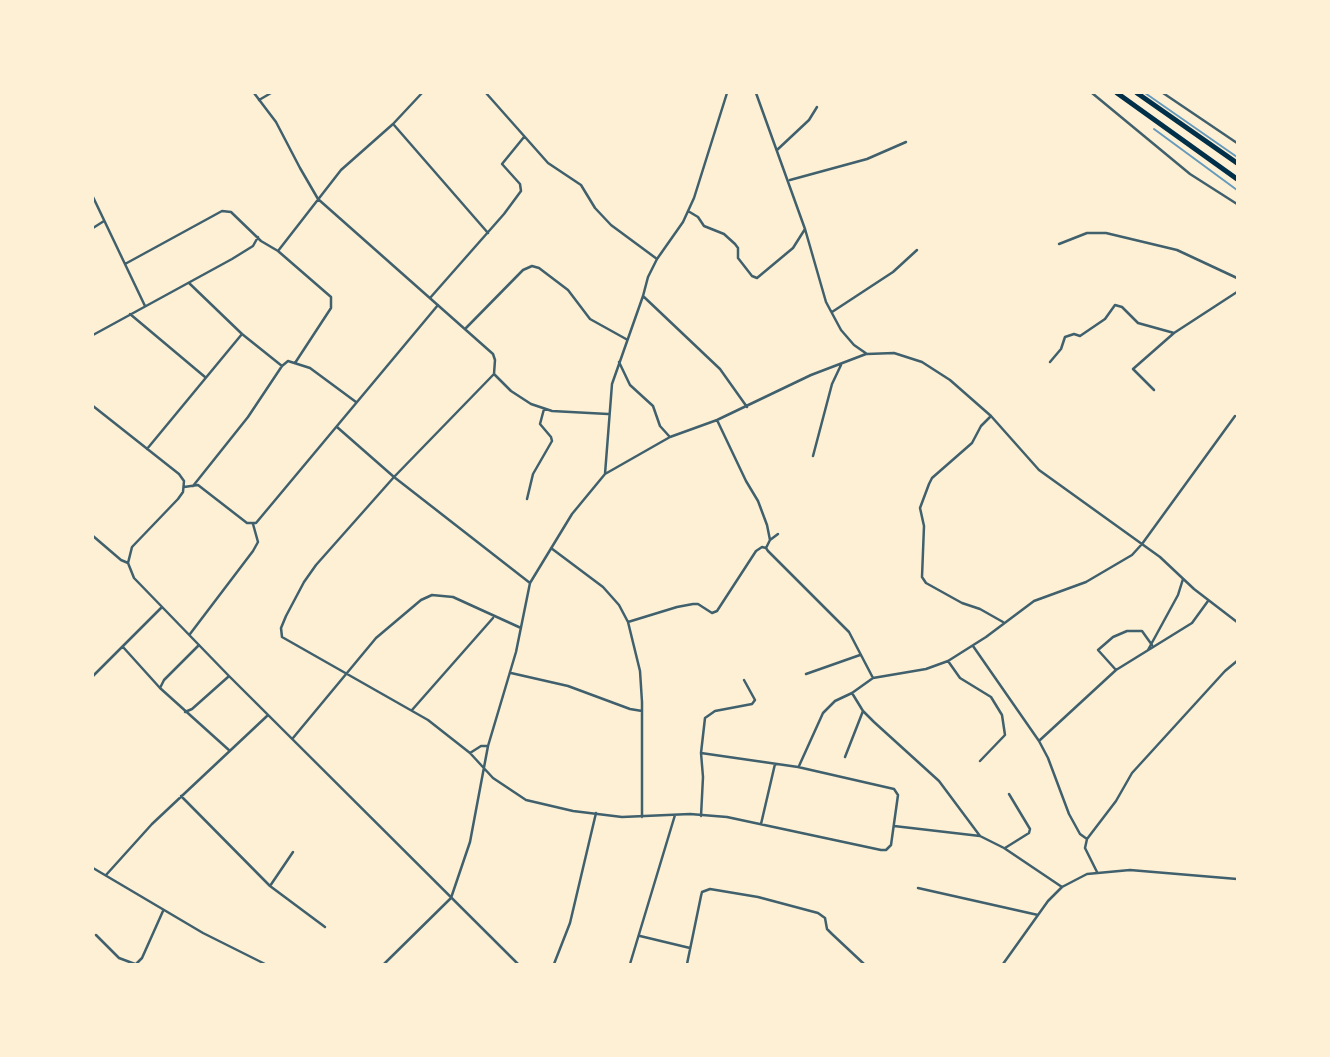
<!DOCTYPE html>
<style>
body{margin:0}
#map{position:relative;width:1330px;height:1057px;overflow:hidden;background:#fdf0d5;font-family:Cabin,sans-serif}
canvas{display:block}
.frame{position:absolute;inset:0;border:94px solid #fdf0d5;pointer-events:none}
</style>
<div id="map">
<canvas width="1330" height="1057"></canvas>
<div class="frame"></div>
</div>
<script>
const c = document.querySelector('canvas').getContext('2d');
c.lineJoin = 'round';
const poly = rows => new Path2D(rows.map(r => 'M' + r).join(''));
function stroke(path, color, width, dash) { c.strokeStyle = color; c.lineWidth = width; c.lineCap = dash ? 'butt' : 'round'; c.setLineDash(dash || []); c.stroke(path); }
const stream = poly([
 [1145,93,1237,157],
 [1154,129,1237,190]
]);
const minor = poly([
 [254,93,276,122,300,168,318,199,493,354,495,360,494,374,511,391,531,404,552,411,608,414],
 [486,93,548,163,581,185,595,208,611,225,657,259],
 [756,93,805,229,826,302,841,330,854,345,867,354,894,353,922,362,950,380,991,416,1039,470,1160,557,1194,589,1237,622],
 [1092,93,1190,174,1237,204],
 [1163,93,1237,143],
 [259,100,271,93],
 [394,125,488,233],
 [777,150,809,120,817,107],
 [790,180,867,159,906,142],
 [93,197,145,306],
 [688,211,698,217,704,226,724,234,735,244,738,248,738,258,752,276,757,278,793,248,805,229],
 [93,228,104,221],
 [1059,244,1087,233,1106,233,1177,250,1237,278],
 [278,251,341,170,393,124,422,93],
 [125,264,222,211,231,212,261,241,278,251,331,297,331,308,295,363],
 [189,283,242,334,282,366],
 [643,296,720,369,747,407],
 [430,298,504,214,521,191,520,184,502,164,524,137],
 [832,312,893,272,917,250],
 [130,314,205,377],
 [466,328,523,270,532,266,539,268,568,290,590,319,626,339],
 [93,335,232,259,253,246,258,237],
 [619,362,630,385,653,406,660,426,669,436],
 [1050,362,1061,349,1065,337,1074,334,1080,336,1105,319,1115,305,1122,307,1138,323,1174,333],
 [494,374,394,477,316,565,304,582,286,616,281,628,282,637,428,720,470,753,493,778,526,800,573,811,622,817,690,814,727,817,881,850,886,850,891,845,898,795,894,789,798,767,701,753],
 [1154,390,1133,369,1174,333,1237,292],
 [93,406,179,474,184,481,183,492,178,499,132,547,128,563,134,578,229,676,518,964],
 [991,416,981,426,972,443,932,478,929,484,920,508,924,526,922,577,926,583,962,603,980,609,1003,622],
 [717,420,746,481,758,501,767,525,770,540,766,548,768,551,849,632,873,678],
 [337,427,394,477,530,583],
 [147,449,242,334],
 [813,456,832,384,841,365],
 [605,474,670,437,717,420,811,375,866,354],
 [193,486,248,417,282,366,288,361,310,368,356,402],
 [184,487,198,485,247,523,256,523,438,305],
 [527,499,533,474,552,441,551,437,540,424,544,409],
 [93,536,121,560,128,563],
 [770,540,778,534],
 [551,548,603,587,619,605,628,622,640,671,642,702,642,817],
 [628,622,677,607,693,604,698,604,712,613,717,611,756,551,762,547,766,548],
 [190,634,253,551,258,542,253,524],
 [973,646,1039,741,1048,758,1069,814,1080,834,1087,839,1116,801,1132,773,1225,671,1237,661],
 [123,647,160,688,230,751],
 [1148,650,1178,595,1183,579],
 [948,661,960,678,991,697,1002,715,1005,735,980,761],
 [1116,670,1098,650,1113,637,1127,631,1142,631,1152,645],
 [511,673,568,686,630,709,642,711],
 [806,674,860,655],
 [93,676,162,607],
 [160,688,164,680,199,645],
 [852,693,863,711,874,722,939,781,980,836,1004,848,1062,887],
 [412,710,493,618],
 [185,712,192,709,228,677],
 [293,738,376,638,421,600,432,595,453,597,521,628],
 [1040,740,1116,670,1192,623,1208,601],
 [470,753,481,746,488,746],
 [845,757,863,711],
 [799,766,823,713,835,701,852,693,873,678,926,669,948,661,986,637,1034,601,1086,582,1132,555,1142,544,1235,416],
 [181,796,270,886,325,927],
 [701,816,703,777,701,753,705,718,715,711,752,704,755,700,744,680],
 [761,824,775,764],
 [894,826,980,836],
 [1087,839,1085,848,1097,872],
 [1005,848,1029,833,1030,829,1009,794],
 [93,868,203,933,265,964],
 [106,875,152,824,267,716],
 [270,886,293,852],
 [918,888,1038,915],
 [96,935,119,958,135,964],
 [640,936,690,948],
 [136,964,142,958,163,911],
 [384,964,451,898,470,842,488,746,516,652,530,583,572,514,605,474,612,384,643,296,648,277,657,259,683,222,694,198,727,93],
 [554,964,570,923,596,813],
 [630,964,675,815],
 [687,964,701,896,702,892,710,889,758,897,818,913,825,918,827,929,832,934,864,964],
 [1003,964,1048,901,1062,887,1087,874,1130,870,1237,879]
]);
const trunk = poly([
 [1117,93,1237,179],
 [1137,93,1237,163]
]);
stroke(stream, '#669bbc', 2);
stroke(minor, '#3f606c', 2.5);
stroke(trunk, '#003049', 5);
</script>
